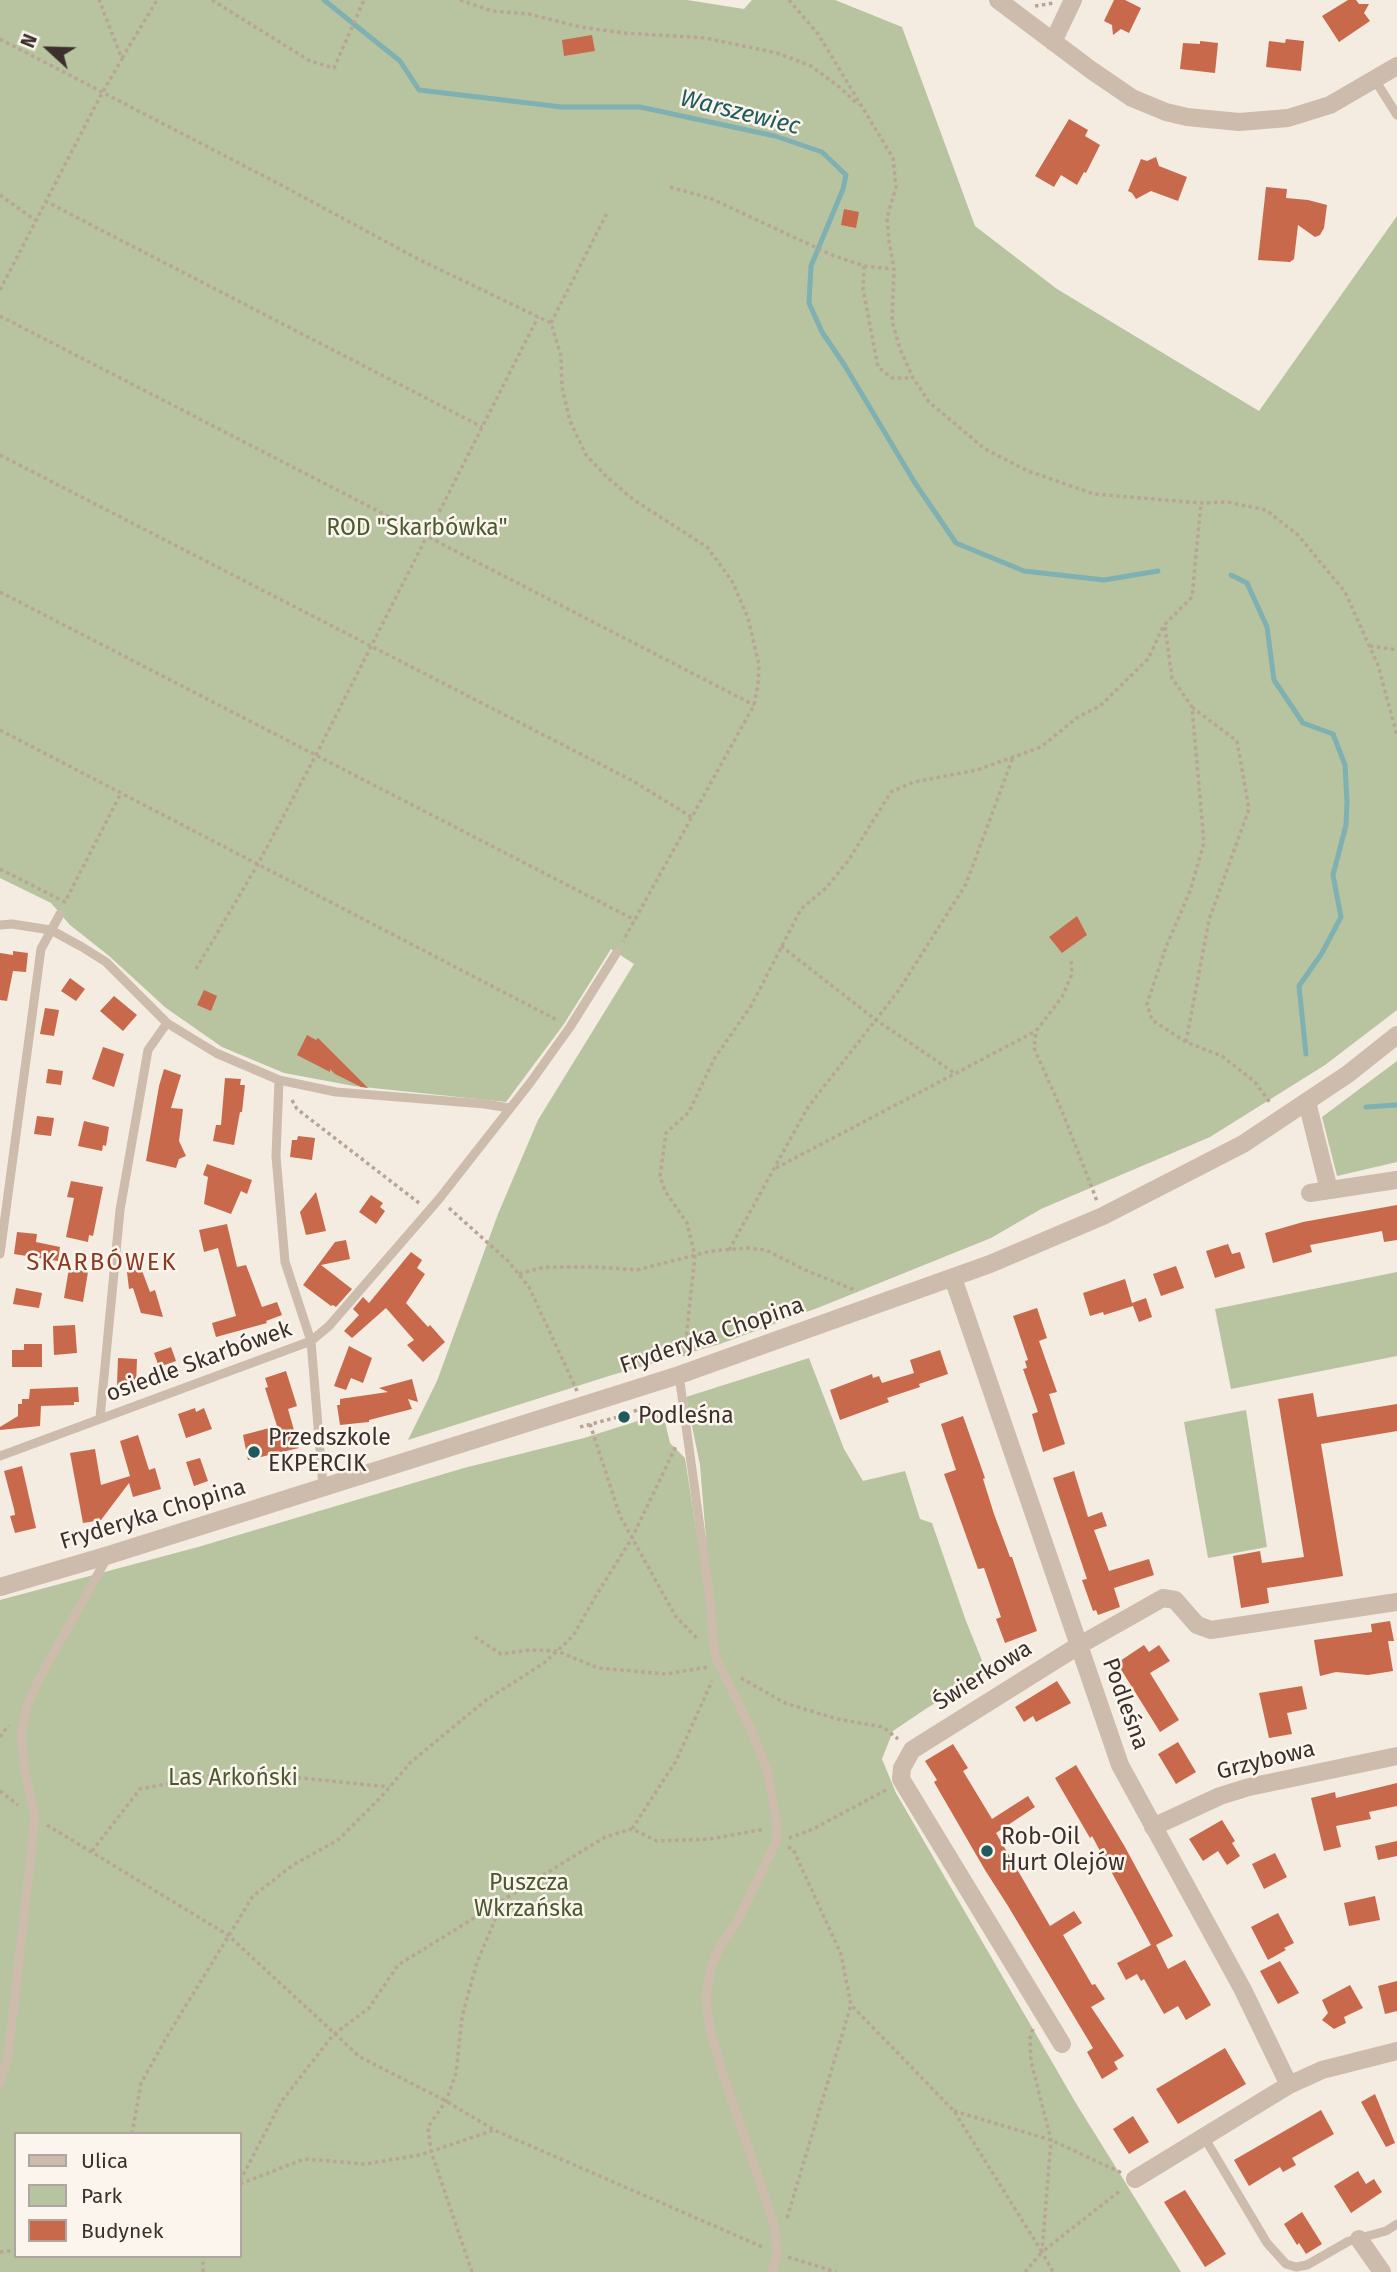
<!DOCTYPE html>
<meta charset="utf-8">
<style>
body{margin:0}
#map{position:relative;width:1397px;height:2272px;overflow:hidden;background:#f4ebe1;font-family:"Fira Sans",sans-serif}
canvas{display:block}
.legend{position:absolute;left:14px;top:2132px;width:228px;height:126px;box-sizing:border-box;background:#fbf5ee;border:2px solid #aea6a0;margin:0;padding:9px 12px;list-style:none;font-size:21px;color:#3b302b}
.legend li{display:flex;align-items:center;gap:14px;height:35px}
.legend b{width:35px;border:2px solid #aea6a0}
.north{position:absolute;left:14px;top:14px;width:70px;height:70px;-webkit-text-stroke:5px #fbf5ee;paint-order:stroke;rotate:292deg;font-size:19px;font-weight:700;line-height:28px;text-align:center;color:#3b302b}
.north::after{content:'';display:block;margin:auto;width:24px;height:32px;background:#3b302b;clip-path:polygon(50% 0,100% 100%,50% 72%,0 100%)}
</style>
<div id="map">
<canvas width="1397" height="2272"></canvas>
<ul class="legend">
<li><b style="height:9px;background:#cdbbac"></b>Ulica</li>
<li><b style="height:19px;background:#b8c4a0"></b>Park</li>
<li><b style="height:19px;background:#c8694b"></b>Budynek</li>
</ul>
<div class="north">N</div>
</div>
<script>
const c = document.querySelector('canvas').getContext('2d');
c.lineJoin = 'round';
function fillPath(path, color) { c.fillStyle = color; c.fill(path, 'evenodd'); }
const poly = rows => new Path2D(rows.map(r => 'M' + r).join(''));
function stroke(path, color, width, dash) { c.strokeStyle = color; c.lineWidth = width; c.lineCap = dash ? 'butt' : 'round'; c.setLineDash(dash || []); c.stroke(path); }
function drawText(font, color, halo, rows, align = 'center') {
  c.font = font + ' "Fira Sans",sans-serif'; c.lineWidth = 5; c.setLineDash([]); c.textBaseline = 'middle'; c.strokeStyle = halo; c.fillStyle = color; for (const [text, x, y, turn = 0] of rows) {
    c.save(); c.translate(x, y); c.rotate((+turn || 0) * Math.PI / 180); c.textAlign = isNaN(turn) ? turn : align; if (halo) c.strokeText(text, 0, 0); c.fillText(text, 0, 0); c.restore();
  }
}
const green = poly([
 [0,0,687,0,744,9,752,0,835,0,902,27,975,226,1057,289,1259,411,1397,216,1397,1010,1325,1065,1210,1137,1041,1209,991,1238,820,1307,720,1344,612,1375,408,1440,437,1381,498,1214,538,1120,634,964,611,949,564,1024,506,1102,354,1086,284,1073,222,1047,166,1008,108,955,70,925,51,903,0,878],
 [1397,1061,1397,1162,1337,1176,1322,1117],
 [1397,1272,1397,1356,1231,1389,1215,1309],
 [809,1358,844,1449,863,1481,905,1471,920,1519,932,1523,966,1621,987,1673,927,1708,893,1731,882,1759,896,1793,1077,2105,1181,2272,0,2272,0,1600,198,1547,464,1468,584,1438,663,1413,670,1443,685,1458,698,1542,707,1551,700,1465,686,1397],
 [16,2134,240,2134,240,2256,16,2256],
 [1246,1410,1267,1547,1208,1558,1184,1422]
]);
const stream = poly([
 [324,0,400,61,419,90,562,107,640,107,775,136,822,152,846,175,843,189,811,266,809,303,822,332,845,366,915,483,956,543,1024,571,1104,580,1158,571],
 [1231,575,1247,583,1267,627,1274,680,1303,723,1333,734,1345,765,1347,802,1346,825,1333,875,1341,917,1322,953,1299,986,1306,1054],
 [1366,1107,1397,1105]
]);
const building = poly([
 [1114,0,1125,0,1141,8,1129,33,1121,29,1113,35,1112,25,1104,21],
 [1348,0,1356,0,1359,4,1369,4,1364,13,1370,21,1339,42,1322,16],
 [592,35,595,51,564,56,562,40],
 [1286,39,1304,41,1301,71,1266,67,1269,41,1285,43],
 [1200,41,1218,43,1215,73,1180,69,1183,43,1200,44],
 [1069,119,1088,130,1085,136,1100,145,1086,173,1084,172,1077,185,1061,175,1054,187,1035,176],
 [1156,157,1159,166,1187,177,1178,201,1151,191,1136,199,1132,193,1128,191,1141,159,1147,161],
 [1266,187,1287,189,1286,198,1308,200,1327,205,1324,228,1320,235,1315,237,1298,225,1294,259,1290,262,1258,260],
 [844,209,859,212,856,228,841,225],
 [1077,916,1087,935,1062,953,1049,937],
 [13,951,28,953,26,972,13,971,7,1001,0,1000,0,953,13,955],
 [70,978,85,989,76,1001,61,991],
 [204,990,217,996,211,1011,197,1005],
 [114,996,137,1015,123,1031,100,1011],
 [45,1008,59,1010,54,1036,40,1034],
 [307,1035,316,1040,318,1038,368,1088,361,1087,335,1074,330,1069,330,1072,297,1055],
 [103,1047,124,1054,114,1087,92,1079],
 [48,1069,63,1071,61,1085,46,1083],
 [164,1069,181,1075,171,1108,183,1109,179,1141,186,1156,179,1159,176,1168,146,1161,159,1086],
 [225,1078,241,1079,240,1085,245,1085,242,1112,240,1112,234,1145,213,1141,216,1125,221,1125],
 [37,1116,54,1118,51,1136,34,1134],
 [84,1121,109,1127,106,1146,103,1145,102,1151,78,1146],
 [298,1136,315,1138,312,1160,290,1157,292,1140,297,1140],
 [207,1164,252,1180,247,1194,241,1191,231,1214,204,1204,208,1177,203,1175],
 [71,1181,103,1187,93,1236,89,1235,88,1242,66,1237,74,1198,67,1197],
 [316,1192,326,1231,306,1235,300,1212],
 [371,1195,383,1203,380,1207,385,1211,376,1224,359,1212],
 [1397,1205,1397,1240,1384,1242,1382,1231,1310,1245,1312,1252,1273,1263,1265,1233,1303,1222],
 [227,1224,237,1267,246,1265,262,1307,277,1302,282,1315,266,1321,267,1323,216,1337,212,1323,236,1316,218,1248,204,1252,199,1230],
 [17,1232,37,1234,36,1242,60,1247,58,1261,14,1254],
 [346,1240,350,1259,321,1265,352,1289,336,1307,333,1305,331,1306,303,1285,335,1242],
 [1228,1244,1232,1254,1240,1252,1245,1268,1215,1278,1206,1251],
 [411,1252,422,1260,417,1268,425,1274,406,1303,428,1327,430,1325,445,1342,423,1362,407,1345,414,1340,386,1308,352,1338,344,1331,359,1315,353,1309,363,1297,369,1303],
 [1176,1266,1184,1288,1161,1296,1153,1274],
 [69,1268,88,1272,83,1302,64,1298],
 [141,1268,150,1292,155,1290,163,1317,141,1313,133,1288,129,1289,127,1272],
 [1125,1279,1132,1303,1146,1298,1152,1317,1139,1322,1133,1306,1104,1315,1103,1312,1090,1316,1083,1293],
 [16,1288,42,1293,39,1308,13,1304],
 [1037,1308,1047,1338,1039,1341,1057,1392,1049,1394,1065,1444,1043,1452,1032,1414,1038,1412,1023,1369,1027,1368,1025,1361,1028,1360,1013,1316],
 [75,1325,77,1353,54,1355,53,1326],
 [24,1344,42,1344,42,1367,12,1367,12,1350,24,1350],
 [349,1346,372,1358,363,1383,351,1378,346,1390,334,1386],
 [171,1347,176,1361,159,1367,154,1353],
 [940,1350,948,1374,919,1384,920,1387,887,1398,889,1402,840,1420,830,1390,872,1374,873,1378,879,1376,882,1383,914,1373,910,1360],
 [118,1358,137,1359,136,1386,117,1385],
 [286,1371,297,1406,288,1409,299,1448,248,1460,243,1435,277,1426,265,1388,268,1387,265,1378],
 [412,1379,418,1402,408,1399,412,1409,369,1420,369,1422,340,1425,337,1405,340,1405,340,1399,388,1392,379,1388],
 [78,1387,79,1402,74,1402,74,1405,41,1406,40,1426,0,1430,0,1427,18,1416,18,1404,22,1404,22,1399,29,1399,30,1389],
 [1313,1393,1317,1417,1397,1404,1397,1431,1321,1444,1343,1576,1267,1588,1269,1603,1241,1608,1233,1556,1260,1551,1262,1563,1304,1557,1278,1399],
 [195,1408,196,1412,204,1408,212,1429,186,1438,178,1414],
 [963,1416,985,1478,983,1479,994,1514,1010,1557,1012,1557,1037,1631,1005,1643,996,1619,1001,1617,984,1568,978,1569,944,1474,956,1470,941,1424],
 [138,1435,149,1470,155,1468,161,1489,133,1497,129,1483,101,1520,83,1523,70,1453,95,1449,101,1485,130,1476,120,1441],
 [200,1458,208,1481,194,1486,186,1462],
 [22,1466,36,1528,15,1533,10,1516,15,1515,14,1509,4,1471],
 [1074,1471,1088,1517,1102,1512,1107,1526,1094,1530,1109,1571,1149,1559,1154,1575,1114,1588,1120,1607,1098,1615,1096,1610,1093,1611,1082,1580,1087,1579,1053,1478],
 [1390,1621,1394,1641,1388,1641,1393,1671,1368,1675,1336,1672,1320,1676,1314,1640,1372,1632,1371,1624],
 [1144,1645,1149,1652,1159,1645,1170,1661,1150,1673,1179,1720,1160,1732,1117,1663],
 [1057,1681,1071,1703,1036,1722,1033,1716,1024,1722,1015,1707],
 [1302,1686,1307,1709,1287,1713,1292,1734,1269,1738,1259,1693],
 [1178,1742,1196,1772,1176,1784,1158,1754],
 [953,1744,968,1768,963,1771,992,1819,1028,1796,1035,1807,996,1833,1050,1926,1074,1911,1082,1923,1063,1935,1092,1985,1095,1984,1105,1999,1091,2007,1124,2056,1114,2062,1118,2069,1102,2079,1087,2052,1093,2048,1008,1906,985,1870,934,1782,937,1780,925,1761],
 [1076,1765,1125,1847,1173,1936,1156,1945,1168,1969,1185,1960,1211,2005,1186,2020,1178,2006,1164,2014,1144,1979,1141,1981,1137,1974,1126,1980,1117,1963,1151,1945,1092,1836,1090,1838,1055,1778],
 [1397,1783,1397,1806,1369,1812,1371,1819,1336,1826,1341,1847,1324,1851,1311,1798,1335,1792,1336,1798],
 [1222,1820,1235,1841,1232,1843,1240,1856,1227,1865,1218,1851,1203,1861,1189,1839],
 [1397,1841,1397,1856,1378,1860,1375,1846],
 [1275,1853,1287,1877,1264,1889,1252,1864],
 [1375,1896,1380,1920,1349,1926,1344,1903],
 [1278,1913,1294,1943,1284,1948,1286,1950,1268,1960,1251,1927],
 [1280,1961,1299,1993,1278,2004,1260,1971],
 [1397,1981,1397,2011,1385,2014,1378,1986],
 [1350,1985,1363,2008,1344,2017,1346,2023,1334,2029,1322,2020,1328,2013,1322,2000],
 [1225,2048,1246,2084,1178,2124,1156,2089],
 [1375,2094,1395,2143,1386,2147,1361,2102],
 [1321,2110,1334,2134,1292,2158,1296,2165,1283,2172,1280,2167,1249,2186,1234,2160],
 [1133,2116,1149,2142,1129,2154,1113,2129],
 [1358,2171,1366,2184,1374,2179,1382,2192,1351,2213,1334,2186],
 [1185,2190,1226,2254,1205,2267,1164,2202],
 [1302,2212,1322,2244,1306,2254,1299,2243,1297,2245,1284,2224]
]);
const path = poly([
 [212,0,310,61,334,68,364,0],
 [460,0,492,11,529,14,580,27,625,33,705,38,777,53,811,66,842,89,858,105],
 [789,0,818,34,893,158,896,187,887,218,889,241,894,269,892,321,900,349,913,378,929,402,985,449,1028,471,1094,494,1201,503,1227,502,1266,510,1298,535,1345,592,1378,665,1397,735],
 [1035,6,1054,3],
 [0,39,283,186,418,259,551,323,561,356,562,387,570,421,586,455,607,477,634,500,707,547,732,581,748,618,759,665,758,685,754,705,623,941],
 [122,58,157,0],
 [670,187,712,199,832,255,864,266,893,269],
 [0,195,35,220],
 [45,201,482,427],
 [864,266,863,289,878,367,892,378,913,378],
 [0,290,102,93,122,59,99,0],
 [0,316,754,705],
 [551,323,607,213],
 [0,455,633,781,693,818],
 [0,592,635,920],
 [1165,627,1172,678,1192,707,1204,843,1190,891,1166,947,1147,1004,1152,1020,1186,1042,1222,1056,1255,1082,1271,1104],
 [1370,646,1397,650],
 [0,730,559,1021],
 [0,869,65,902,121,793],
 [781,946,876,1020,956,1074],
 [1071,961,1072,974,1062,997,1036,1031,1034,1048,1062,1111,1097,1201],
 [196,969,258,864,316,755,538,317],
 [1186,1042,1209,920,1249,809,1237,741,1193,708],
 [292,1100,297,1109,419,1203],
 [776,1168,1036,1031],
 [449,1208,508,1261,529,1287,577,1391],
 [729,1250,808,1107,899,990,966,884,1013,757],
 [519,1274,544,1267,594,1267,637,1270,711,1251,747,1248,766,1250,803,1269,857,1291],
 [684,1356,695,1256,687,1223,665,1191,660,1176,666,1133,689,1112,714,1059,751,1006,801,909,826,888,848,861,891,792,914,782,977,770,1041,747,1078,717,1100,706,1148,659,1164,625,1192,597,1201,503],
 [590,1424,620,1516,676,1617,699,1640],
 [580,1427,622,1416,653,1404],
 [475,1637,501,1654,530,1650,557,1651,598,1668,666,1674,708,1667],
 [741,1678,785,1703,837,1719,883,1727,898,1739],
 [0,1737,9,1725],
 [0,1791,18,1805],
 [47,1825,228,1935,360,2057,446,2101,494,2130,765,2248],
 [632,1829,676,1761,712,1681],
 [789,1838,813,1829,888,1789],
 [788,1847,793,1849,841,1954,851,2005,954,2111,1042,2252,1121,2190],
 [92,1851,140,1789,233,1771,389,1787],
 [1033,2029,1030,2038,1031,2061,1051,2140,1042,2252,1053,2272],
 [954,2111,1051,2140,1122,2173],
 [132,2134,141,2083,169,2033,253,1896,293,1865,338,1840,381,1797,411,1762,486,1700,544,1663,573,1636,597,1594,632,1538,676,1446],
 [240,2181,281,2102,333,2035,369,2008,398,1965,605,1837,632,1829,657,1841,710,1839,765,1829],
 [240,2184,304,2159,365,2164,420,2155,494,2130],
 [787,2218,851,2005],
 [0,2252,16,2250],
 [788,2257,836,2272],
 [203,2272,203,2256],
 [472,2272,431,2151,428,2127,446,2101,456,2073,462,2017,477,1962,503,1901],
 [1025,2272,1042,2252]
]);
const service = poly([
 [1375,80,1397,115],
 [0,925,12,924,51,930,82,947,106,962,167,1023,216,1053,279,1080,336,1092,485,1104,509,1108],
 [279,1080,276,1156,285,1262,311,1341,323,1487],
 [0,1254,41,949,60,914],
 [679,1375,709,1593,715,1656,750,1727,768,1773,777,1827,776,1842,737,1922,723,1941,711,1967,706,1998,710,2030,723,2074,774,2224,777,2254,772,2272],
 [100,1418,120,1210,148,1050,167,1023],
 [0,1456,311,1341,329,1326,439,1199,530,1083,570,1027,617,952],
 [0,2083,8,2056,35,1818,25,1772,21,1735,27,1706,39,1679,108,1556],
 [1204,2137,1267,2243,1286,2264,1296,2267,1307,2265,1349,2241,1386,2231,1397,2224]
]);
const minor = poly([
 [998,0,1091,70,1132,98,1166,112,1187,117,1239,122,1288,118,1330,105,1397,66],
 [1053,42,1073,0],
 [1307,1102,1329,1190],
 [1310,1193,1397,1180],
 [953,1278,1120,1765,1243,1990,1289,2085],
 [1153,1827,1220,1796,1249,1787,1397,1756],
 [1062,2044,901,1779,902,1768,912,1750,1078,1646,1163,1598,1175,1600,1197,1625,1211,1630,1397,1602],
 [1135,2179,1289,2085,1322,2070,1397,2051],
 [1359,2239,1382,2272]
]);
const tertiary = poly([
 [0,1587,109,1555,679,1375,990,1264,1103,1216,1243,1144,1348,1074,1397,1035]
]);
const markers = [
 [624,1417,7,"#1f5a5e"],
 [254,1452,7,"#1f5a5e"],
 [987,1851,7,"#1f5a5e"]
];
const parkNames = [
 ["ROD \"Skarbówka\"",417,529],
 ["Las Arkoński",233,1779],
 ["Puszcza",529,1884],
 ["Wkrzańska",529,1910]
];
const streetNames = [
 ["Fryderyka Chopina",712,1336,-19],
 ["osiedle Skarbówek",199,1362,-20],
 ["Fryderyka Chopina",153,1515,-17],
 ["Świerkowa",983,1676,-32],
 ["Podleśna",1125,1704,70],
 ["Grzybowa",1266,1761,-14]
];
const poiNames = [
 ["Podleśna",638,1417],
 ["Przedszkole",268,1439],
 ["EKPERCIK",268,1465],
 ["Rob-Oil",1001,1838],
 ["Hurt Olejów",1001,1864]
];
const waterNames = [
 ["Warszewiec",740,113,14]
];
const neighbourhoodNames = [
 ["SKARBÓWEK",102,1263]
];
fillPath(green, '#b8c4a0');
stroke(stream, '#7fb0b2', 5);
fillPath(building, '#c8694b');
stroke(path, '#b9a596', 3.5, [3.5, 3.5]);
stroke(service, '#cdbbac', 9);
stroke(minor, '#cdbbac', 18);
stroke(tertiary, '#cdbbac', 18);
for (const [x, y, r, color] of markers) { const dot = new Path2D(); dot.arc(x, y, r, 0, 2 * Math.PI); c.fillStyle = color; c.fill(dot); stroke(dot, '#fbf5ee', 2.5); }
drawText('23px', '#4a5a2e', '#fbf5ee', parkNames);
drawText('23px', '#3b302b', '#fbf5ee', streetNames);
drawText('23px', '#3b302b', '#fbf5ee', poiNames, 'left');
drawText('italic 24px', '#1f5a5e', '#fbf5ee', waterNames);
c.letterSpacing = '2px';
drawText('24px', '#8c3b22', '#fbf5ee', neighbourhoodNames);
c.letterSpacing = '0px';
</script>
